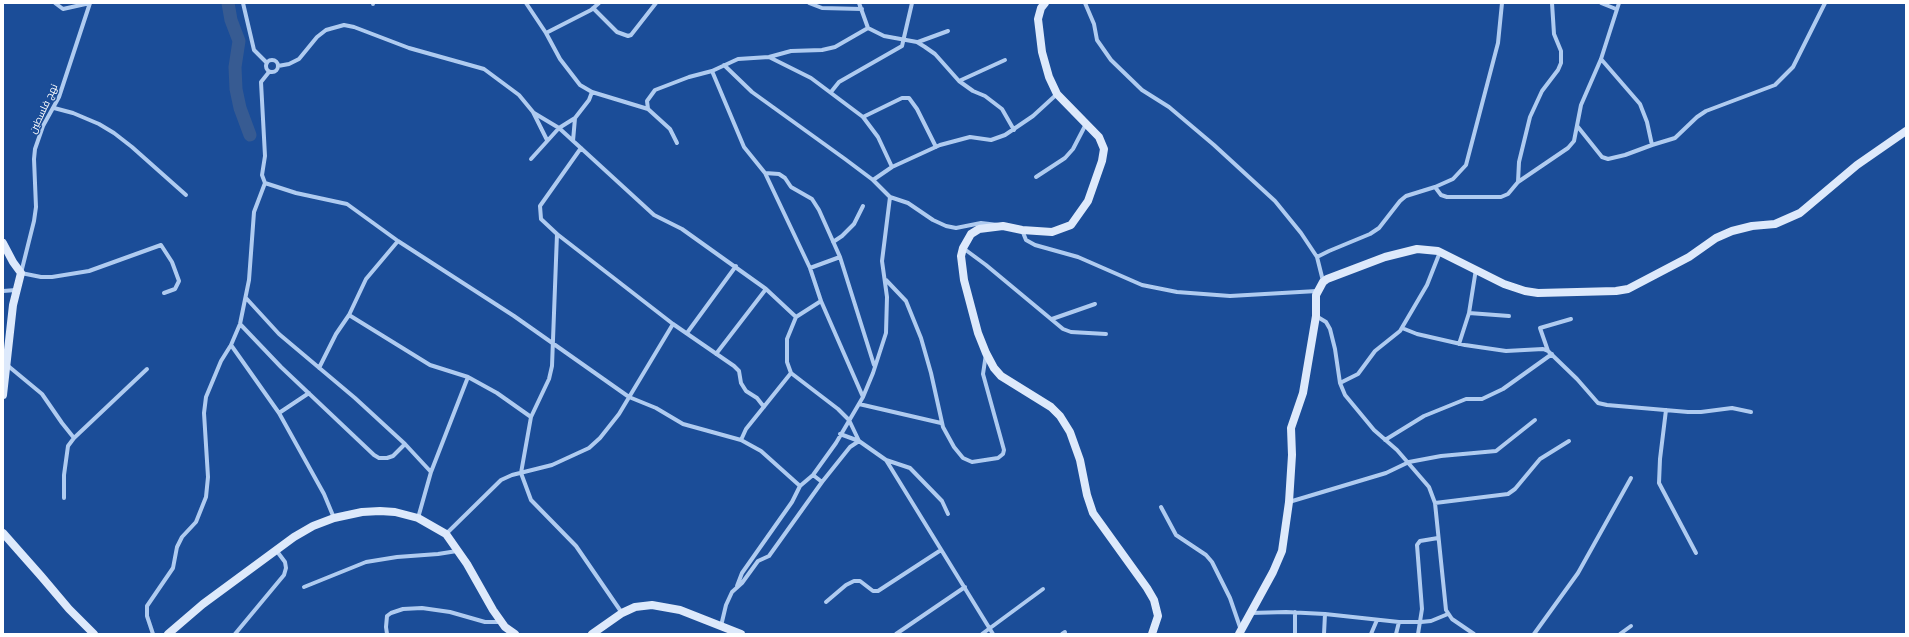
<!DOCTYPE html>
<meta charset="utf-8">
<style>
body{margin:0}
#map{position:relative;width:1909px;height:637px;overflow:hidden;background:#1b4d98;font-family:"DM Sans",sans-serif}
canvas{display:block}
.frame{position:absolute;inset:0;border:4px solid #fff;pointer-events:none}
</style>
<div id="map">
<canvas width="1909" height="637"></canvas>
<div class="frame"></div>
</div>
<script>
const c = document.querySelector('canvas').getContext('2d');
c.lineJoin = 'round';
const poly = rows => new Path2D(rows.map(r => 'M' + r).join(''));
function stroke(path, color, width, dash) { c.strokeStyle = color; c.lineWidth = width; c.lineCap = dash ? 'butt' : 'round'; c.setLineDash(dash || []); c.stroke(path); }
function drawText(font, color, halo, rows, align = 'center') {
  c.font = font + ' "DM Sans",Cairo,sans-serif'; c.lineWidth = 3; c.setLineDash([]); c.textBaseline = 'middle'; c.strokeStyle = halo; c.fillStyle = color; for (const [text, x, y, turn = 0] of rows) {
    c.save(); c.translate(x, y); c.rotate((+turn || 0) * Math.PI / 180); c.textAlign = isNaN(turn) ? turn : align; if (halo) c.strokeText(text, 0, 0); c.fillText(text, 0, 0); c.restore();
  }
}
const river = poly([
 [228,3,231,20,239,41,235,67,236,89,240,108,250,135]
]);
const street = poly([
 [55,3,63,9,90,3],
 [90,3,59,97,43,126,35,149,34,159,36,207,34,221,21,273,41,277,52,277,89,271,161,245,172,262,179,281,175,289,164,293],
 [243,3,254,50,267,63],
 [526,3,546,33,560,59,580,85,592,92,589,100,575,118,559,128,534,113],
 [809,3,822,8,862,9],
 [859,3,868,28],
 [1085,3,1094,24,1097,40,1111,60,1142,90,1169,107,1214,145,1275,201,1301,233,1317,257],
 [1601,3,1616,9],
 [373,4,373,3],
 [593,8,617,32,628,36,631,35,656,3],
 [546,33,591,10,599,3],
 [918,42,948,31],
 [769,57,811,78,863,117,878,137,892,167],
 [1601,59,1640,104,1647,122,1652,145,1675,138,1697,117,1706,111,1775,85,1793,67,1825,3],
 '266 66a6 6 0 1 1 12 0a6 6 0 1 1-12 0Z',
 [724,65,752,92,845,159,873,180,890,197],
 [278,66,289,64,299,59,317,37,326,30,344,25,354,27,409,48,484,69,519,95,533,112,547,140],
 [712,71,744,147,765,173,810,268,821,301],
 [269,72,261,82,265,156,262,175,265,183,296,193,347,204,398,241,514,316,629,397,656,408,683,424,741,440],
 [959,81,1005,60],
 [592,92,648,109,670,129,677,143],
 [831,92,839,82,902,46,912,3],
 [54,108,73,113,99,124,114,133,132,147,186,195],
 [648,109,647,101,655,90,689,77,712,71,738,59,769,57,791,51,822,50,835,47,868,28,884,36,917,42,925,47,935,54,959,81,973,91,985,96,1002,109,1014,130],
 [863,117,902,98,909,98,917,109,936,147],
 [1578,127,1602,157,1608,159,1625,155,1652,145],
 [573,141,575,118],
 [581,148,540,206,541,219,557,234,673,324,734,366,739,371,741,383,746,391,757,398,764,407],
 [531,159,559,128,654,215,682,229,766,289,796,317,787,339,787,362,791,373,838,409,849,420,859,441,850,447,822,482,769,556,758,561,742,583,732,592,726,605,721,626],
 [765,173,779,174,785,178,791,187,812,199,819,210,840,257],
 [1036,177,1065,158,1073,149,1086,124],
 [873,180,892,167,940,145,970,137,991,140,1005,135,1033,116,1057,94],
 [1518,182,1519,162,1530,117,1542,91,1558,70,1561,63,1561,51,1554,34,1552,3],
 [1435,187,1441,195,1447,197,1501,197,1508,194,1518,182,1568,148,1574,141,1581,105,1601,59,1619,3],
 [1022,230,1026,240,1035,245,1078,257,1142,285,1177,292,1230,296,1317,291],
 [557,234,552,366,549,379,531,417,521,473,531,500,576,546,622,613],
 [833,242,842,236,854,224,863,206],
 [963,248,986,265,1063,329,1071,332,1106,334],
 [810,268,840,257,874,365],
 [886,280,906,301,921,338,931,373,943,427,954,447,963,458,972,462,998,458,1003,454,1004,450,983,374,986,354],
 [1323,281,1317,257,1329,251,1370,234,1379,228,1400,201,1406,196,1435,187,1453,179,1466,165,1498,43,1502,3],
 [3,291,16,290],
 [246,298,279,334,355,398,405,444,431,472],
 [1469,313,1509,316],
 [349,315,366,279,398,241],
 [1316,316,1326,322,1330,329,1335,349,1340,383,1345,395,1374,430,1397,450,1429,487,1435,503,1446,610,1452,619,1474,634],
 [796,317,821,301,863,397],
 [1052,319,1095,304],
 [240,324,281,367,374,455,379,458,387,458,393,456,405,444],
 [1402,328,1417,334,1465,345,1506,351,1543,349,1548,351,1577,379,1598,403,1607,405,1688,412,1701,412,1732,408,1751,412],
 [687,333,736,266],
 [1459,344,1469,313,1476,269],
 [231,345,279,413,324,494,334,518],
 [1548,351,1540,328,1571,319],
 [716,354,766,289],
 [7,365,42,394,62,423,74,438,68,446,64,475,64,498],
 [319,368,336,334,349,315,430,365,468,377,497,393,531,417],
 [791,373,746,429,741,440,761,451,800,486],
 [1340,383,1358,374,1375,351,1400,331,1427,285,1440,252],
 [859,404,941,423],
 [1666,410,1660,459,1659,483,1696,553],
 [279,413,309,393],
 [840,434,859,441,886,460,993,634],
 [74,438,147,369],
 [1385,440,1424,416,1466,399,1482,399,1503,389,1552,354],
 [886,460,910,468,942,501,948,514],
 [813,475,822,482],
 [1289,502,1386,473,1409,462,1441,456,1496,451,1535,420],
 [1435,503,1508,494,1515,489,1540,459,1569,441],
 [1161,507,1176,535,1206,555,1212,562,1230,598,1241,630],
 [418,518,431,472,468,377],
 [446,534,501,480,512,475,552,465,589,448,600,438,619,414,673,324],
 [737,586,742,573,792,502,800,486,813,475,836,443,863,397,873,373,886,333,887,297,882,261,890,197,908,203,933,220,946,226,956,228,981,223,998,225],
 [304,587,366,562,397,557,438,554,457,551],
 [826,602,846,585,854,581,860,581,873,591,878,591,941,550],
 [1295,612,1295,634],
 [1251,613,1286,612,1325,614,1324,634],
 [1325,614,1399,622,1421,622,1431,621,1448,614],
 [153,634,147,616,147,606,173,568,177,547,182,537,196,522,206,497,208,477,204,413,206,397,221,361,231,345,240,324,249,280,254,212,265,183],
 [235,634,284,575,286,568,285,562,276,550],
 [387,634,386,627,387,616,391,613,403,609,422,608,450,612,485,622,501,622],
 [896,634,965,587],
 [982,634,1043,589],
 [1062,634,1065,632],
 [1371,634,1377,620],
 [1396,634,1399,622],
 [1418,634,1422,609,1417,545,1420,541,1438,538],
 [1534,634,1578,573,1631,478],
 [1620,634,1631,626]
]);
const secondary = poly([
 [1045,3,1041,8,1038,19,1042,52,1049,77,1057,94,1099,137,1104,149,1102,161,1088,201,1071,225,1052,232,1022,230,1003,226,979,229,971,234,963,248,961,256,964,280,978,333,986,353,994,368,1001,376,1051,407,1060,416,1070,432,1080,460,1087,495,1093,513,1147,588,1154,600,1158,616,1152,634],
 [3,243,13,262,21,273,13,305,3,395],
 [3,533,41,576,69,609,94,634],
 [168,634,203,604,294,537,313,526,334,518,362,512,380,511,395,512,418,518,446,534,467,564,493,610,505,627,515,634],
 [592,634,622,613,635,607,652,605,680,610,741,634],
 [1239,634,1273,572,1282,551,1289,502,1292,455,1291,428,1303,393,1316,316,1316,295,1323,282,1327,279,1385,257,1417,249,1438,251,1504,284,1525,291,1538,293,1616,291,1628,289,1689,257,1716,238,1732,231,1752,226,1775,224,1800,213,1857,165,1906,131]
]);
const streetNames = [
 ["نهج فلسطين",44,109,-65]
];
stroke(river, '#375b92', 13);
stroke(street, '#afcbf0', 4);
stroke(secondary, '#dde9fb', 8);
drawText('10px', '#fff', '#1b4d98', streetNames);
</script>
